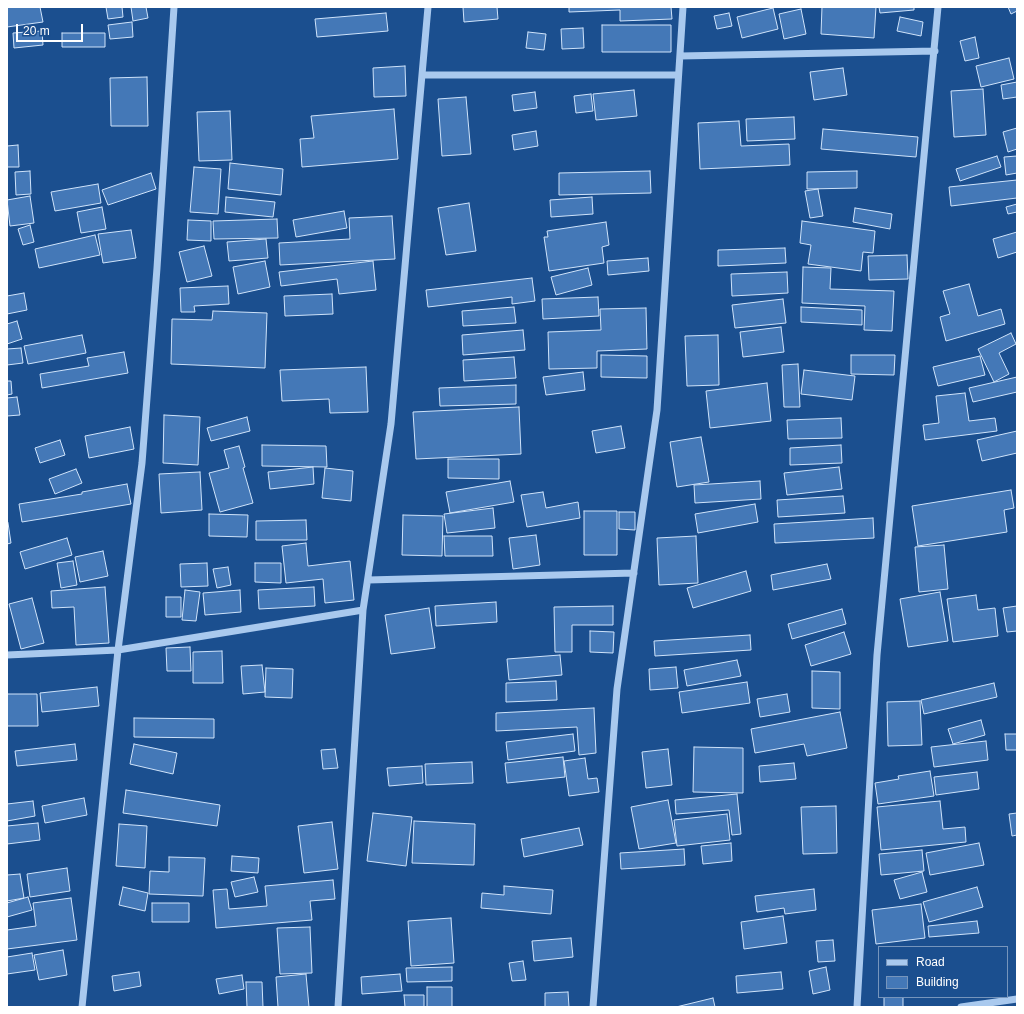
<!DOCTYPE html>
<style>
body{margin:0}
#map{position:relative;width:1024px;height:1014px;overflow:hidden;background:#1b4f8f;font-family:Helvetica,sans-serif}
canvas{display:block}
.frame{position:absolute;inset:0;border:8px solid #fff;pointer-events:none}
.legend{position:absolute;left:878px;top:946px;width:130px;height:52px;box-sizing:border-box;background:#1b4f8f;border:1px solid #7695bc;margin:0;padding:5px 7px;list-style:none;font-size:12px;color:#fff}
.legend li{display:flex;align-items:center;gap:8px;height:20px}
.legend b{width:20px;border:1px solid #7695bc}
.scale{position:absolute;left:16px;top:24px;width:67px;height:18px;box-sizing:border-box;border:2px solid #fff;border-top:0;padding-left:5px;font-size:12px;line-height:14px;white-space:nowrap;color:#fff;-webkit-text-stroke:3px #1b4f8f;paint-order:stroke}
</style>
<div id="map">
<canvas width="1024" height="1014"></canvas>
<div class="frame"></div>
<ul class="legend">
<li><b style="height:5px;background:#a9c9ee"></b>Road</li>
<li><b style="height:11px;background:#4478b7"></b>Building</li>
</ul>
<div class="scale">20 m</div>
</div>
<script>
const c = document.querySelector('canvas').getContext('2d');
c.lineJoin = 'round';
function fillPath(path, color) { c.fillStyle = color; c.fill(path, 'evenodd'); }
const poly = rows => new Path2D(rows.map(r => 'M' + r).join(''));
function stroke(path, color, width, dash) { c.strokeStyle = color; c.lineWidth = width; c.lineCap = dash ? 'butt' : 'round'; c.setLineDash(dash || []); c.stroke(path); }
const building = poly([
 [7,7,40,7,43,22,7,27,7,7],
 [106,7,122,7,123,17,108,19,106,7],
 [131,7,146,7,148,18,133,21,131,7],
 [463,7,497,7,498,19,464,22,463,7],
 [569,7,671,7,672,19,620,21,620,10,569,12,569,7],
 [822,7,876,7,874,38,821,34,822,7],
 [879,7,914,7,914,10,880,13,879,7],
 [1008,7,1017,7,1017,11,1011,14,1008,7],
 [773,8,778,29,742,38,737,17,773,8],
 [801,9,806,34,784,39,779,14,801,9],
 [386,13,388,31,317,37,315,19,386,13],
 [729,13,732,26,717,29,714,16,729,13],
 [900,17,923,22,921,36,897,31,900,17],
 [132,22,133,37,110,39,108,25,132,22],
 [602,25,671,25,671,52,602,52,602,25],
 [583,28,584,48,562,49,561,29,583,28],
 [42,31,43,45,14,48,13,33,42,31],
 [528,32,546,34,544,50,526,48,528,32],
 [62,33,105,33,105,47,62,47,62,33],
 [975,37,979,58,965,61,960,41,975,37],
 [1009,58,1014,79,981,87,976,66,1009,58],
 [405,66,406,96,374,97,373,68,405,66],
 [843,68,847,95,814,100,810,72,843,68],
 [147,77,148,126,111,126,110,78,147,77],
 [1017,82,1017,97,1003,99,1001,85,1017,82],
 [983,89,986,135,954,137,951,91,983,89],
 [634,90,637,116,596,120,593,94,634,90],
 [535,92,537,108,514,111,512,95,535,92],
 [591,94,593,111,576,113,574,96,591,94],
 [466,97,471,154,442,156,438,99,466,97],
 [394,109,398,159,302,167,300,139,314,138,311,116,394,109],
 [230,111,232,160,199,161,197,112,230,111],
 [794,117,795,139,747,141,746,119,794,117],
 [739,121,741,146,789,144,790,165,700,169,698,123,739,121],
 [1017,128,1017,149,1008,152,1003,132,1017,128],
 [823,129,918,137,916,157,821,149,823,129],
 [536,131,538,146,514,150,512,135,536,131],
 [18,145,19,167,7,167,7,146,18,145],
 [997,156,1001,167,960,181,956,169,997,156],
 [1017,156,1017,173,1006,175,1004,157,1017,156],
 [230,163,283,169,281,195,228,189,230,163],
 [194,167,221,169,218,214,190,212,194,167],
 [30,171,31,194,16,195,15,172,30,171],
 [650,171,651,193,559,195,559,173,650,171],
 [857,171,857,188,807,189,807,172,857,171],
 [151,173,156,189,108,205,102,190,151,173],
 [1017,180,1017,198,951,206,949,187,1017,180],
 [98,184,101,203,55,211,51,192,98,184],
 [818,189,823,216,810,218,805,191,818,189],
 [30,196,34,223,10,226,7,200,30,196],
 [226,197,275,202,273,217,225,212,226,197],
 [592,197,593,214,551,217,550,200,592,197],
 [469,203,476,251,446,255,438,208,469,203],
 [1017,204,1017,212,1008,214,1006,207,1017,204],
 [102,207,106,229,81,233,77,212,102,207],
 [855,208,892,214,890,229,853,222,855,208],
 [344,211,347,228,296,237,293,220,344,211],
 [392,216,395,259,280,265,279,243,350,239,349,218,392,216],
 [277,219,278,238,214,239,213,221,277,219],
 [188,220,211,221,211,241,187,240,188,220],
 [802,221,875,231,873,253,863,252,861,271,808,264,811,245,800,243,802,221],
 [606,222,609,245,602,247,604,263,549,271,544,237,548,237,547,231,606,222],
 [30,225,34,242,23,245,18,229,30,225],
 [131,230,136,258,103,263,98,234,131,230],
 [1017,232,1017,252,998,258,993,239,1017,232],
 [95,235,100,255,39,268,35,249,95,235],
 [266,239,268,258,229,261,227,242,266,239],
 [204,246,212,276,187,282,179,252,204,246],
 [785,248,786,263,718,266,718,250,785,248],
 [907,255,908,279,869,280,868,256,907,255],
 [648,258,649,271,608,275,607,261,648,258],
 [265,261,270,287,238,294,233,267,265,261],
 [373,261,376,290,339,294,337,279,281,286,279,272,373,261],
 [803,267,831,268,830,289,894,291,892,331,864,330,865,306,802,303,803,267],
 [588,268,592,285,556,295,551,277,588,268],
 [787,272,788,293,732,296,731,274,787,272],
 [532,278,535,301,512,304,512,297,428,307,426,290,532,278],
 [969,284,978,316,1001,309,1005,324,946,341,940,317,950,314,943,291,969,284],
 [228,286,229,304,194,306,195,312,181,312,180,288,228,286],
 [24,293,27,310,7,314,7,296,24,293],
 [332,294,333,314,285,316,284,296,332,294],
 [598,297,599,316,543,319,542,299,598,297],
 [783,299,786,323,735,328,732,305,783,299],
 [514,307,516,323,463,326,462,311,514,307],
 [801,307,862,310,862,325,801,322,801,307],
 [646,308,647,349,597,351,597,368,549,369,548,332,601,330,600,309,646,308],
 [213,311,267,313,265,368,171,364,172,319,212,320,213,311],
 [17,321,22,339,7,344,7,324,17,321],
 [781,327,784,352,743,357,740,332,781,327],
 [523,330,525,350,463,355,462,335,523,330],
 [1011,333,1016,344,999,353,1009,374,994,382,978,349,1011,333],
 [82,335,86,353,28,364,24,346,82,335],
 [718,335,719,385,687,386,685,336,718,335],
 [21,348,23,363,7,365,7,349,21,348],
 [124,352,128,373,42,388,40,374,89,366,87,358,124,352],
 [601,355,647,356,647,378,601,377,601,355],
 [851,355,895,355,894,375,851,374,851,355],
 [980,356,985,375,938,386,933,367,980,356],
 [514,357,516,378,464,381,463,360,514,357],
 [798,364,800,407,784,407,782,365,798,364],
 [366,367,368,412,330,413,329,399,282,401,280,370,366,367],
 [804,370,855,376,852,400,801,394,804,370],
 [583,372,585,390,546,395,543,377,583,372],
 [1017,377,1017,392,973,402,969,388,1017,377],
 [7,381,11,381,12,394,7,395,7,381],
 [767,383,771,421,710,428,706,391,767,383],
 [516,385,516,404,440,406,439,388,516,385],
 [965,393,969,421,995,418,997,431,925,440,923,425,939,423,936,396,965,393],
 [17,397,20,415,7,416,7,398,17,397],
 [519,407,521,454,416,459,413,412,519,407],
 [164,415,200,417,198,465,163,463,164,415],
 [247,417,250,431,211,441,207,428,247,417],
 [841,418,842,438,788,439,787,420,841,418],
 [621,426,625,448,596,453,592,431,621,426],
 [130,427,134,449,89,458,85,436,130,427],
 [1017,431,1017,453,982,461,977,440,1017,431],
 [701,437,709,482,677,487,670,442,701,437],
 [60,440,65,455,40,463,35,448,60,440],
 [262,445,326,446,327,467,262,466,262,445],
 [841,445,842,463,790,465,790,448,841,445],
 [239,446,245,467,243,468,253,503,220,512,209,473,229,468,224,450,239,446],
 [448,459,499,459,499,479,448,478,448,459],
 [313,467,314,484,270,489,268,472,313,467],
 [839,467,842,489,787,495,784,473,839,467],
 [325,468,353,471,351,501,322,498,325,468],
 [76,469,82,483,55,494,49,479,76,469],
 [200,472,202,510,161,513,159,474,200,472],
 [510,481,514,502,450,513,446,492,510,481],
 [760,481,761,499,695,503,694,485,760,481],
 [127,484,131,504,22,522,19,504,82,494,82,492,127,484],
 [1011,490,1014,508,1004,510,1007,532,918,546,912,506,1011,490],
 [543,492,546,508,578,502,580,518,527,527,521,495,543,492],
 [843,496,845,513,778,517,777,500,843,496],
 [755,504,758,522,698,533,695,514,755,504],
 [493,508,495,528,447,533,444,514,493,508],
 [584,511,617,511,617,555,584,555,584,511],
 [619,512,635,512,635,530,619,529,619,512],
 [209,514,248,515,247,537,209,536,209,514],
 [403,515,443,516,442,556,402,555,403,515],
 [873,518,874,538,775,543,774,524,873,518],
 [306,520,307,540,256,540,256,521,306,520],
 [8,523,11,543,7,544,7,524,8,523],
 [536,535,540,565,513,569,509,538,536,535],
 [444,536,492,536,493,556,445,556,444,536],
 [696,536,698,583,659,585,657,538,696,536],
 [67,538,72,555,25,569,20,552,67,538],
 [306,543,308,566,350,561,354,600,325,603,323,579,286,583,282,546,306,543],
 [944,545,948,589,919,592,915,547,944,545],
 [103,551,108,576,80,582,75,557,103,551],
 [73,561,77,585,61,588,57,563,73,561],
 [207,563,208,586,181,587,180,564,207,563],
 [255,563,281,563,281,583,255,582,255,563],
 [827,564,831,579,773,590,771,575,827,564],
 [228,567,231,585,217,588,213,569,228,567],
 [746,571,751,591,693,608,687,588,746,571],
 [105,587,109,643,76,645,74,607,52,608,51,591,105,587],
 [314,587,315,606,259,609,258,590,314,587],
 [185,590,200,592,196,621,182,620,185,590],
 [240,590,241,612,205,615,203,593,240,590],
 [940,592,948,641,908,647,900,599,940,592],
 [976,595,978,610,995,608,998,636,953,642,947,599,976,595],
 [166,597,181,597,181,617,166,617,166,597],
 [32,598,44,643,21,649,9,604,32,598],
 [496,602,497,622,436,626,435,606,496,602],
 [613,606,613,625,572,625,572,652,555,652,554,607,613,606],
 [1017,606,1017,631,1007,632,1003,608,1017,606],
 [429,608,435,648,391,654,385,615,429,608],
 [842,609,846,624,792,639,788,624,842,609],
 [590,631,614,632,613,653,590,652,590,631],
 [844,632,851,654,811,666,805,645,844,632],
 [750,635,751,650,655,656,654,641,750,635],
 [190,647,191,671,167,671,166,648,190,647],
 [222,651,223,683,193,683,193,652,222,651],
 [560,655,562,675,509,680,507,659,560,655],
 [737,660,741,676,687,686,684,670,737,660],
 [262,665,265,692,243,694,241,666,262,665],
 [676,667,678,688,650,690,649,669,676,667],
 [266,668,293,669,292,698,265,697,266,668],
 [812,671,840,672,840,709,812,708,812,671],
 [556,681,557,700,506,702,506,683,556,681],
 [747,682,750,703,682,713,679,692,747,682],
 [994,683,997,697,924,714,921,700,994,683],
 [97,687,99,706,42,712,40,693,97,687],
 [7,694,37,694,38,726,7,726,7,694],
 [787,694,790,712,760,717,757,699,787,694],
 [920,701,922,745,888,746,887,702,920,701],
 [594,708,596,753,579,755,577,727,496,731,496,713,594,708],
 [840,712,847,748,807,756,804,744,755,753,751,729,840,712],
 [134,718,214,719,214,738,134,737,134,718],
 [981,720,985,735,953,744,948,729,981,720],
 [573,734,575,751,508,760,506,742,573,734],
 [1005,734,1017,734,1017,750,1006,750,1005,734],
 [986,741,988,760,934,767,931,747,986,741],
 [75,744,77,760,17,766,15,751,75,744],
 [134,744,177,753,173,774,130,764,134,744],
 [694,747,743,748,743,793,693,792,694,747],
 [335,749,338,768,323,769,321,750,335,749],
 [668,749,672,785,646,788,642,752,668,749],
 [563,757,565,777,507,783,505,763,563,757],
 [585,758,588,779,597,778,599,792,569,796,564,761,585,758],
 [472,762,473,783,426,785,425,764,472,762],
 [794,763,796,779,760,782,759,766,794,763],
 [422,766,423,783,389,786,387,768,422,766],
 [930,771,934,796,878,804,875,783,899,779,898,776,930,771],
 [977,772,979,789,936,795,934,777,977,772],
 [126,790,220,805,217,826,123,813,126,790],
 [737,794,741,834,732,835,729,810,676,814,675,800,737,794],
 [84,798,87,815,45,823,42,806,84,798],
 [668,800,676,843,639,849,631,807,668,800],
 [33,801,35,816,7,821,7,804,33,801],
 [940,801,943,829,965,827,966,842,881,850,877,807,940,801],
 [836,806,837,853,803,854,801,807,836,806],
 [373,813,412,817,406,866,367,861,373,813],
 [1017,813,1017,835,1012,836,1009,814,1017,813],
 [727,814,730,840,677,846,674,820,727,814],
 [414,821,475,824,474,865,412,863,414,821],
 [332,822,338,869,304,873,298,826,332,822],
 [38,823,40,840,7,844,7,826,38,823],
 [119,824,147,826,145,868,116,866,119,824],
 [579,828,583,845,524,857,521,839,579,828],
 [731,843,732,861,703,864,701,846,731,843],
 [979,843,984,865,930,875,926,853,979,843],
 [684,849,685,865,621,869,620,853,684,849],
 [922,850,924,871,881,875,879,854,922,850],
 [232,856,259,858,258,873,231,871,232,856],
 [169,857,205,858,203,896,149,894,150,871,169,872,169,857],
 [67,868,70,891,30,897,27,874,67,868],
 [922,872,927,892,900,899,894,880,922,872],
 [20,874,24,898,7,901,7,875,20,874],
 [254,877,258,892,235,897,231,882,254,877],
 [333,880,335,899,310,901,312,920,216,928,213,890,227,889,229,909,267,906,265,886,333,880],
 [504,886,553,890,551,914,481,908,482,893,504,895,504,886],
 [123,887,148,893,145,911,119,905,123,887],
 [977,887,983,907,929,922,923,902,977,887],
 [814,889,816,910,785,914,784,908,757,912,755,896,814,889],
 [28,897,32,910,7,917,7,903,28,897],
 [71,898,77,940,7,949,7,930,36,926,33,903,71,898],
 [152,903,189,903,189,922,152,922,152,903],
 [921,904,925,938,876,944,872,910,921,904],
 [783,916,787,943,744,949,741,922,783,916],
 [451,918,454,963,411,966,408,921,451,918],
 [977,921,979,933,929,937,928,926,977,921],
 [310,927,312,973,280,974,277,928,310,927],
 [571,938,573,957,534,961,532,941,571,938],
 [833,940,835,961,818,962,816,941,833,940],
 [63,950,67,975,39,980,34,955,63,950],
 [32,953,35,970,7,974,7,957,32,953],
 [523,961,526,980,512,981,509,963,523,961],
 [452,967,452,981,407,982,406,968,452,967],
 [826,967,830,990,813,994,809,971,826,967],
 [139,972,141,986,114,991,112,976,139,972],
 [781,972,783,989,737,993,736,976,781,972],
 [306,974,309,1007,278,1007,276,977,306,974],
 [400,974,402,991,362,994,361,977,400,974],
 [242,975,244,989,219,994,216,979,242,975],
 [246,982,262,982,263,1007,247,1007,246,982],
 [427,987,452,987,452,1007,427,1007,427,987],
 [568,992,569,1007,545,1007,545,993,568,992],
 [404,995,424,995,424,1007,405,1007,404,995],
 [884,997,903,997,903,1007,884,1007,884,997],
 [713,998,715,1007,676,1007,713,998]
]);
const minor = poly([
 [680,56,935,51],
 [422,75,678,75],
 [368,580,634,573],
 [7,655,118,650,363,610],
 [82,1007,118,650,142,463,157,268,174,7],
 [338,1007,363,610,391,424,428,7],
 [593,1007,617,689,657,410,683,7],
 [857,1007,877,655,938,7],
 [961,1007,1017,999]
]);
fillPath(building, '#4478b7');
stroke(building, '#cfe3fa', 1);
stroke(minor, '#a9c9ee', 7);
</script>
